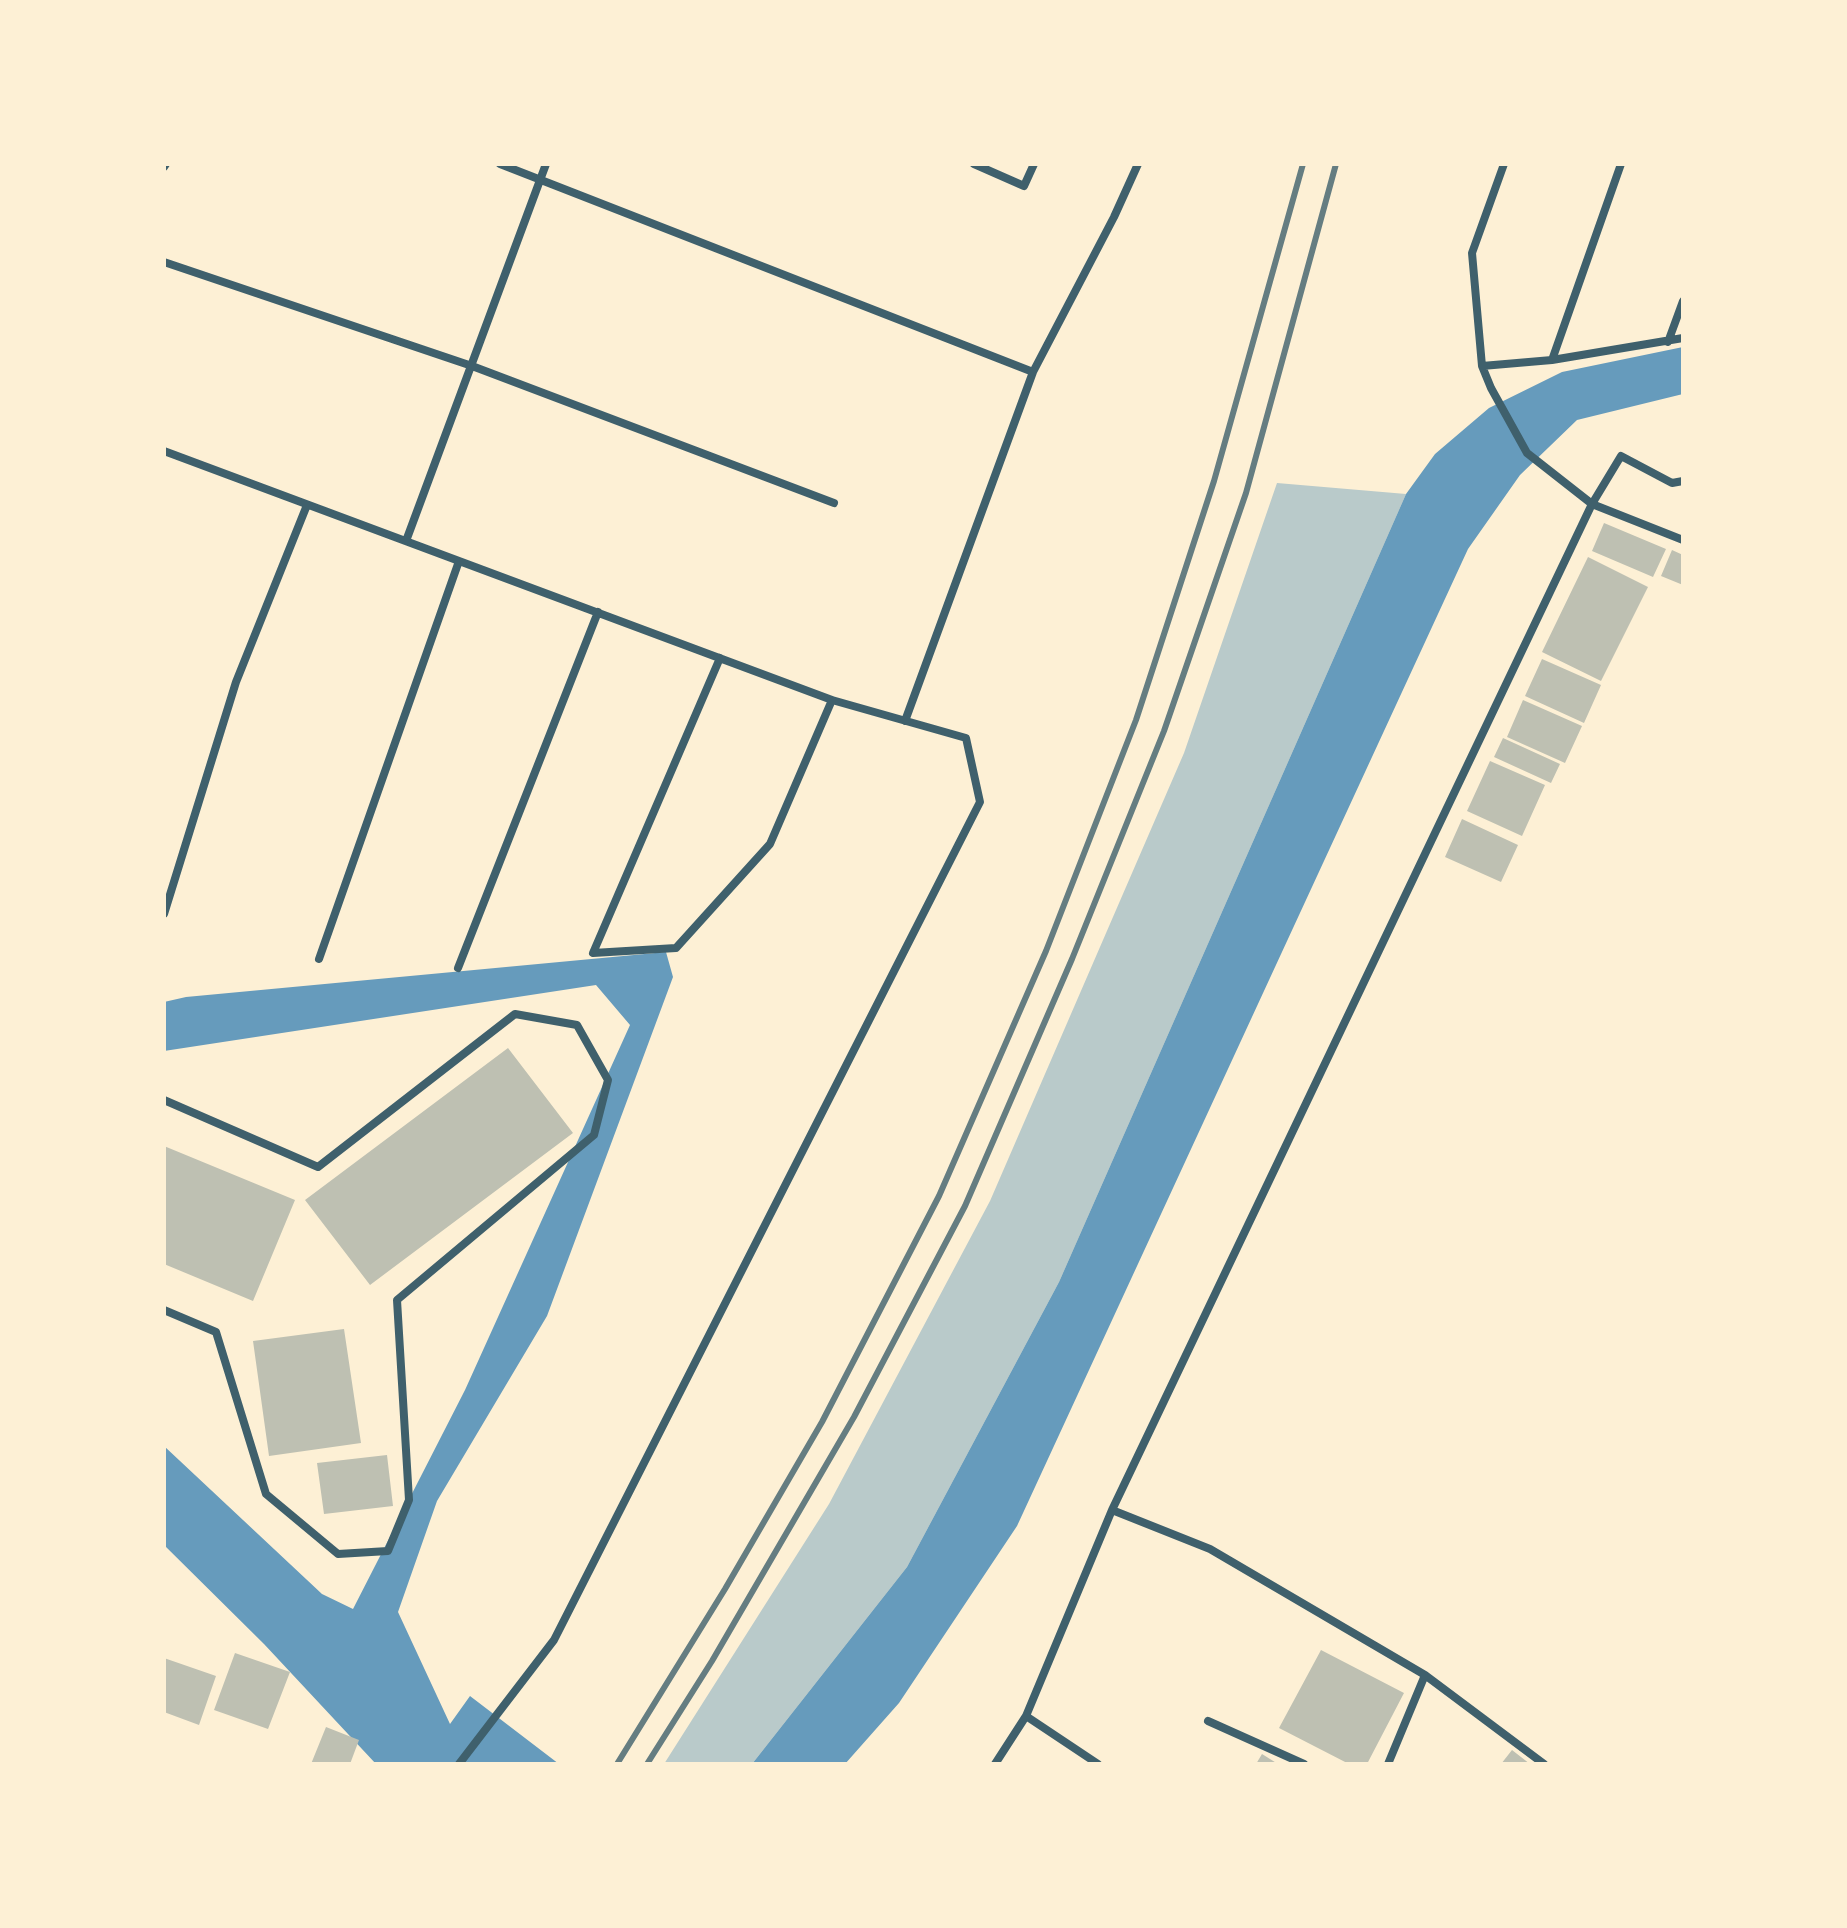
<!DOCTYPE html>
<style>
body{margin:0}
#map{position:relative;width:1847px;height:1928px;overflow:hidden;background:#fdf0d5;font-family:"Public Sans",sans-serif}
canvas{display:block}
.frame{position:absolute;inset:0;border:166px solid #fdf0d5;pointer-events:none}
</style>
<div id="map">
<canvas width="1847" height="1928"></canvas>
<div class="frame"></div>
</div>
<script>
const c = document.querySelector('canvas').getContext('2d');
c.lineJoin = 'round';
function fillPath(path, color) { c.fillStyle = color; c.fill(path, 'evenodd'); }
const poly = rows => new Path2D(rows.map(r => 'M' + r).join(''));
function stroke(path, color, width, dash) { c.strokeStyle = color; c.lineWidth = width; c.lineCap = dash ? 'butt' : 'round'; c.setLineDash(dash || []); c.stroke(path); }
const green = poly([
 [1277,483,1406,494,1059,1282,907,1567,752,1764,664,1764,829,1504,990,1201,1184,753]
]);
const water = poly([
 [1683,347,1683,394,1577,420,1520,475,1468,549,1017,1526,899,1703,845,1764,752,1764,907,1567,1059,1282,1406,494,1435,454,1489,408,1562,372],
 [666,952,673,977,547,1316,437,1501,398,1612,450,1724,470,1696,559,1764,376,1764,264,1644,164,1545,164,1446,322,1594,353,1609,465,1390,630,1025,596,985,164,1051,164,1002,186,997]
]);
const building = poly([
 [1604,523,1666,549,1653,577,1592,551],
 [1672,550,1683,555,1683,585,1661,576],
 [1588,557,1648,587,1601,681,1542,652],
 [1542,659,1601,685,1584,723,1525,696],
 [1523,700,1582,726,1565,763,1507,737],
 [1503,738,1560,764,1551,783,1494,757],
 [1490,761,1545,785,1522,836,1467,811],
 [1462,819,1518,845,1501,882,1445,857],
 [508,1048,573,1133,370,1285,305,1200],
 [164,1146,295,1200,253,1301,164,1264],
 [344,1329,361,1443,269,1456,253,1341],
 [387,1455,393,1506,324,1514,317,1463],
 [1321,1650,1404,1693,1367,1764,1349,1764,1279,1728],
 [235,1653,290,1672,268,1729,214,1710],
 [164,1658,216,1676,199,1725,164,1712],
 [326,1727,359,1740,350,1764,311,1764],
 [1512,1750,1530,1764,1501,1764],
 [1262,1754,1278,1764,1256,1764]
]);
const minor = poly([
 [500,164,1033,372],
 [974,164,1024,186,1034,164],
 [1504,164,1472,253,1482,366,1491,388,1527,453,1592,504,1683,540],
 [164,167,166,164],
 [164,262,472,366,834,503],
 [1668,342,1683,301],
 [1552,360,1621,164],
 [1482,366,1552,360,1683,338],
 [164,451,832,700,966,738,980,802,554,1640,459,1764],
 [406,541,546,164],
 [720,658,593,953,676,948,770,844,832,700],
 [905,721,1033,372,1114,217,1138,164],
 [164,914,236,682,307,505],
 [319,959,459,561],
 [458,968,598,612],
 [164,1100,318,1167,515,1014,577,1025,608,1080,594,1135,397,1300,409,1500,388,1551,338,1554,266,1494,216,1332,164,1310],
 [1112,1510,1210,1549,1425,1675,1544,1764],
 [1026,1716,1098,1764],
 [1208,1721,1304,1764],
 [995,1764,1026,1716,1112,1510,1592,504,1621,456,1672,483,1683,481],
 [1388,1764,1425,1675]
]);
const rail = poly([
 [617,1764,725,1589,822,1422,939,1196,1046,951,1136,720,1214,481,1303,164],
 [647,1764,712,1661,854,1417,965,1206,1072,959,1164,731,1246,493,1336,164]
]);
fillPath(green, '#b9caca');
fillPath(water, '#669bbc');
fillPath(building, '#bec0b2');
stroke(minor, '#3f606c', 8);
stroke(rail, '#657d81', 6);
</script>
